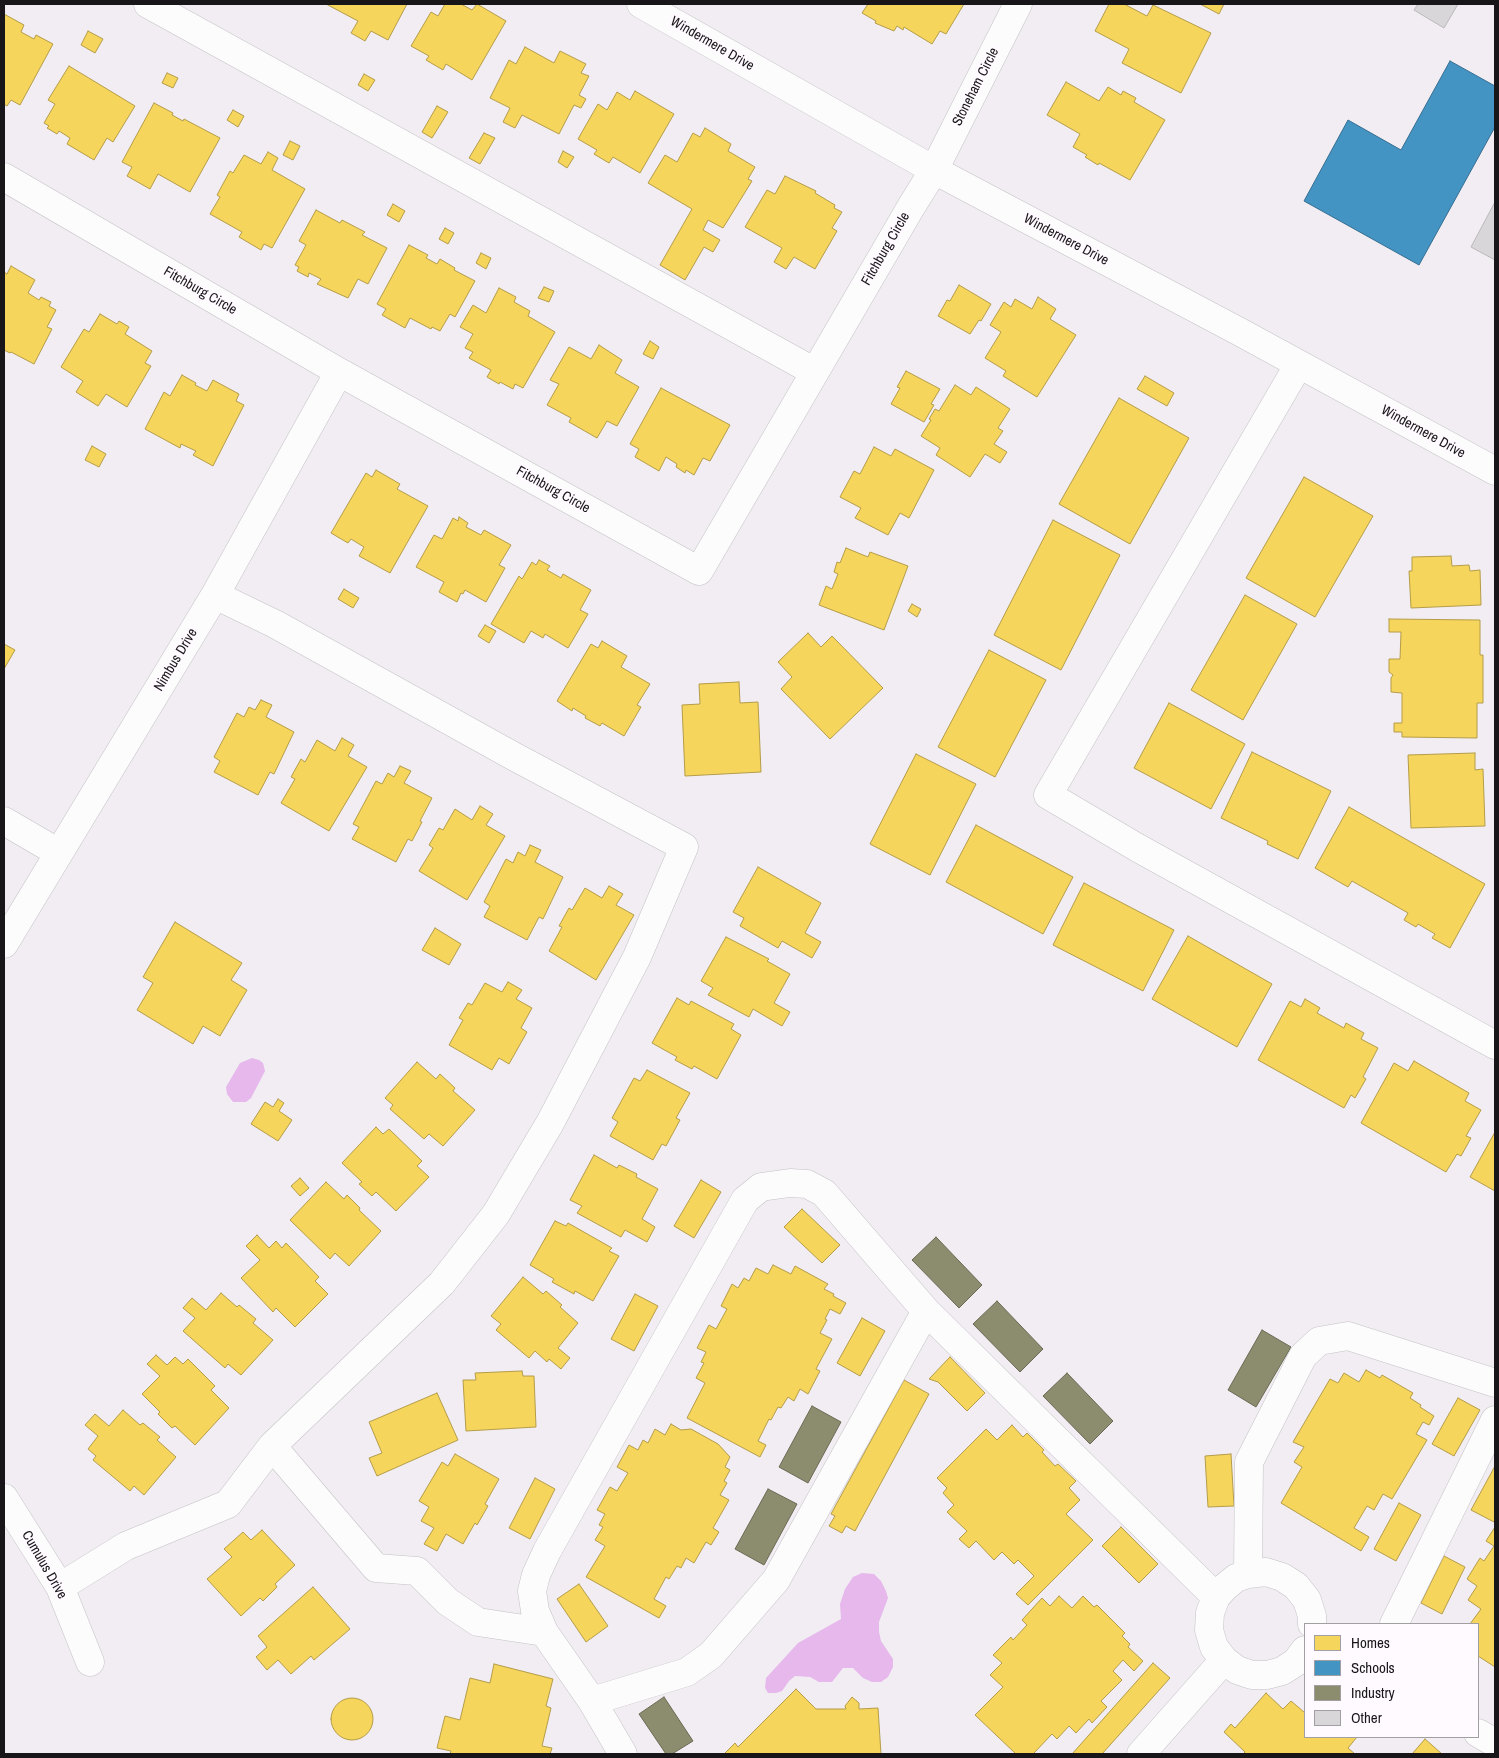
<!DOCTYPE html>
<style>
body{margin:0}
#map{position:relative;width:1499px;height:1758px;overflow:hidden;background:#f1edf2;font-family:"Archivo Narrow",sans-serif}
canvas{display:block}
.frame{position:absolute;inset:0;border:5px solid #191619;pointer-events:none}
.legend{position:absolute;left:1304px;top:1623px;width:175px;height:115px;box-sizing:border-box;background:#fefaff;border:1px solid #a29fa3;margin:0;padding:6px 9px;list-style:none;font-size:15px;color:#191619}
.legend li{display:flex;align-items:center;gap:10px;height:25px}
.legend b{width:25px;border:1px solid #a29fa3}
</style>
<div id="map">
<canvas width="1499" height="1758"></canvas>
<div class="frame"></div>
<ul class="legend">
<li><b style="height:14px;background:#f6d55c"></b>Homes</li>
<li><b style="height:14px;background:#4393c3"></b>Schools</li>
<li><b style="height:14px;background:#8c8c6e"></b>Industry</li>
<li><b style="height:14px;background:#d9d6da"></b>Other</li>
</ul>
</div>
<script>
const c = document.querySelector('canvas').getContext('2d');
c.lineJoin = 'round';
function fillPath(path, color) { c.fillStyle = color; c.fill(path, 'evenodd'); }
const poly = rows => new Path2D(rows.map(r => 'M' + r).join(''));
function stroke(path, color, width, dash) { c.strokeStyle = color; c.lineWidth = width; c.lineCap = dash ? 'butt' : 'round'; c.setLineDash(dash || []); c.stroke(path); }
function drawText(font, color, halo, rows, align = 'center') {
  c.font = font + ' "Archivo Narrow",sans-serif'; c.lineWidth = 5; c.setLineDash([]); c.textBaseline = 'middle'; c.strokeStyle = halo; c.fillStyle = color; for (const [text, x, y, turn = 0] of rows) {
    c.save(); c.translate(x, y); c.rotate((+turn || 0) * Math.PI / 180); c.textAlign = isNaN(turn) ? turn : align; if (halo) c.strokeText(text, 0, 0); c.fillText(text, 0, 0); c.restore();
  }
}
const water = poly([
 [252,1058,259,1060,263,1063,265,1071,263,1075,251,1098,246,1102,233,1102,227,1094,226,1087,240,1063],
 [862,1573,874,1574,881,1581,886,1591,888,1598,879,1622,879,1632,881,1641,893,1659,893,1667,888,1677,881,1682,872,1682,863,1678,853,1668,843,1668,832,1682,819,1682,810,1677,795,1676,789,1681,782,1691,776,1693,768,1693,765,1688,766,1678,798,1643,841,1619,840,1604,845,1589,853,1577]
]);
const homes = poly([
 [326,4,407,4,388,40,371,31,365,41,351,33,358,21,326,4],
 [445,4,461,4,472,10,477,4,506,21,472,80,446,64,443,70,426,60,429,56,411,46,431,12,438,16,445,4],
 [868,4,964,4,946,34,940,31,932,44,904,27,903,30,897,26,894,31,875,23,876,21,862,13,868,4],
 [1109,4,1124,4,1147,16,1153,5,1211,33,1181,93,1122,63,1129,49,1095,31,1109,4],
 [1200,4,1224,4,1219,14,1200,4],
 [4,14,24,25,21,32,34,39,36,35,53,44,20,105,11,100,7,106,4,104,4,14],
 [88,31,103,39,95,53,81,45,88,31],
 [525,47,554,63,560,51,586,64,581,73,589,76,579,95,586,99,581,108,574,105,559,134,522,115,515,128,503,122,510,108,490,98,509,60,516,64,525,47],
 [69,66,135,106,113,142,107,138,94,160,67,144,70,138,59,131,57,134,47,128,49,126,44,123,55,104,48,100,69,66],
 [167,73,178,78,173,88,162,83,167,73],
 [364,74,375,80,368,91,358,85,364,74],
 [1066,82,1099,101,1108,87,1121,95,1123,91,1136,98,1134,102,1165,120,1130,180,1099,163,1098,165,1085,157,1087,155,1073,147,1080,134,1047,115,1066,82],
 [635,91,674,114,640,173,613,157,609,163,594,154,597,150,578,139,598,104,607,110,617,92,630,100,635,91],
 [154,103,173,113,172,115,183,121,184,119,220,138,190,192,158,174,150,189,127,176,132,167,122,162,154,103],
 [437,106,448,112,432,138,422,132,437,106],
 [233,110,244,116,238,127,227,120,233,110],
 [705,128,731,144,728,151,755,167,748,179,752,181,723,228,708,220,703,230,720,240,713,252,704,247,685,280,660,265,692,209,648,183,665,155,677,162,693,133,700,137,705,128],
 [484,133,495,138,480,164,469,158,484,133],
 [290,141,300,146,293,160,283,155,290,141],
 [563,151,574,157,567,168,558,162,563,151],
 [268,152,278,158,272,170,305,189,272,248,264,244,261,250,239,237,242,232,210,214,220,197,217,195,224,182,230,171,233,173,244,155,261,164,268,152],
 [785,176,816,191,815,193,835,205,834,208,842,212,832,228,837,231,815,269,794,257,786,269,774,262,782,248,745,227,767,190,775,194,785,176],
 [393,204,405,211,399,222,387,215,393,204],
 [316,210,340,223,342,220,365,232,362,235,387,248,368,284,358,279,348,298,317,284,321,279,309,273,308,277,297,271,299,267,295,265,306,245,299,241,316,210],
 [445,228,454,233,448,244,439,239,445,228],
 [409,245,428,255,426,258,437,264,440,259,455,268,454,270,475,281,455,317,450,314,440,331,432,327,431,329,410,318,405,328,382,315,386,309,377,304,409,245],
 [481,253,491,258,486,269,476,263,481,253],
 [11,266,35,280,28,293,39,300,41,297,51,302,49,306,56,310,47,327,52,329,34,364,11,352,10,353,4,350,4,272,7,274,11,266],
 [959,285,991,304,981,321,979,320,970,334,938,316,947,300,950,301,959,285],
 [544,287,554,291,549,302,538,298,544,287],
 [499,288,516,297,514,302,530,311,528,316,555,332,523,388,515,384,513,389,500,382,499,384,487,377,491,370,469,358,473,352,465,348,473,334,460,327,473,305,486,313,499,288],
 [1038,297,1056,309,1050,319,1076,335,1037,397,1003,376,1006,371,985,358,1001,332,990,325,1004,302,1011,307,1015,299,1032,309,1038,297],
 [100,314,117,324,119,321,129,327,125,334,152,351,145,363,151,366,127,407,106,394,98,406,76,392,83,381,61,367,84,329,89,332,100,314],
 [650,341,659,347,653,359,643,354,650,341],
 [599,345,622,360,615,373,639,387,617,426,607,421,597,438,569,422,571,418,547,405,559,384,550,380,569,347,591,359,599,345],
 [906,371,940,389,931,404,934,405,924,422,891,404,900,388,897,387,906,371],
 [182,375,196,383,195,385,207,391,213,380,239,394,236,401,244,405,213,466,193,455,196,451,181,444,180,448,145,429,164,392,170,396,182,375],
 [1145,376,1174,393,1167,406,1137,389,1145,376],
 [955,385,971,395,976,387,1010,409,998,428,1003,431,994,444,1007,452,1000,463,985,454,970,477,936,455,940,448,921,436,931,420,929,419,935,409,939,411,955,385],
 [661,388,730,425,710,461,703,458,694,475,686,470,685,473,676,467,677,464,666,457,659,471,635,457,639,449,630,444,661,388],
 [1119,398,1189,438,1130,544,1059,504,1119,398],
 [92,446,106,454,99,467,85,460,92,446],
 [874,447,891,456,895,449,934,470,909,518,900,513,888,535,855,518,861,508,840,497,854,471,860,474,874,447],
 [376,470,400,484,397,489,428,506,390,573,359,556,364,547,351,539,348,543,331,533,366,473,372,477,376,470],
 [1304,477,1373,516,1315,617,1246,578,1304,477],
 [459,517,468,523,466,527,481,535,484,530,511,545,499,565,505,568,486,602,465,590,463,594,461,593,457,602,439,592,444,582,416,567,434,535,442,539,453,518,458,521,459,517],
 [1053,520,1120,555,1061,670,994,635,1053,520],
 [846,548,868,557,870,552,908,566,884,630,819,605,826,586,832,589,838,574,834,572,837,562,840,563,846,548],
 [1451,556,1452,566,1469,565,1470,571,1480,570,1481,605,1411,608,1409,571,1412,571,1412,557,1451,556],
 [539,560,550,566,547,570,561,578,563,574,591,590,580,610,588,614,568,648,545,634,543,638,531,631,524,643,491,624,519,576,522,579,532,562,536,565,539,560],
 [344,589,359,598,353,608,338,599,344,589],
 [1245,595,1297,624,1243,720,1191,690,1245,595],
 [912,604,921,609,917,617,908,611,912,604],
 [1389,619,1480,620,1480,655,1483,655,1483,703,1477,703,1477,738,1402,737,1402,732,1394,732,1394,723,1402,723,1402,693,1391,692,1391,678,1393,675,1389,672,1389,659,1400,659,1401,632,1389,632,1389,619],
 [485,625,496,631,489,643,478,636,485,625],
 [808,633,821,647,832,636,883,688,830,739,781,689,792,677,778,662,808,633],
 [602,641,627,656,621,667,650,684,637,705,641,707,624,736,602,723,600,726,585,718,586,716,573,708,572,711,557,701,591,644,598,648,602,641],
 [4,644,15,650,4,669,4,644],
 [989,650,1046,680,995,777,938,747,989,650],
 [739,682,740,703,758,702,761,772,685,776,682,705,700,704,699,684,739,682],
 [261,700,272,705,266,717,294,732,274,774,270,772,258,795,214,772,220,761,214,757,237,713,244,717,249,707,255,710,261,700],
 [1169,703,1245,744,1211,809,1134,768,1169,703],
 [342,738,354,745,348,756,367,767,329,831,281,803,295,779,291,777,301,759,305,762,317,740,335,751,342,738],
 [1252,752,1331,791,1298,859,1267,844,1268,841,1221,818,1252,752],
 [1475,753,1475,770,1483,769,1485,826,1411,828,1408,755,1475,753],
 [916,754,976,784,930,875,870,844,916,754],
 [400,766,411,771,404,783,432,798,420,821,422,822,412,841,408,839,396,862,352,839,359,827,353,824,376,781,382,784,388,773,394,777,400,766],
 [480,806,493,814,486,825,505,836,467,900,419,871,433,848,429,845,439,828,443,830,455,809,472,820,480,806],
 [1349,807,1485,884,1450,948,1432,938,1435,934,1418,924,1416,927,1404,920,1408,913,1352,881,1348,887,1315,868,1349,807],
 [976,825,1073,877,1043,934,946,882,976,825],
 [530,845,541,850,535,862,563,877,543,919,539,917,527,940,484,917,490,906,484,902,506,859,513,863,518,852,525,856,530,845],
 [758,867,821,903,805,933,821,942,812,958,782,941,778,948,740,926,744,918,733,912,758,867],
 [1084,883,1174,930,1143,991,1053,945,1084,883],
 [609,886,623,894,616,905,634,915,596,980,549,951,562,927,559,926,569,908,572,910,585,888,602,898,609,886],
 [175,922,242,963,231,980,247,990,220,1036,203,1026,193,1044,137,1010,153,983,143,977,175,922],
 [435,928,461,944,449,965,422,950,435,928],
 [1188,936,1272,984,1237,1047,1152,999,1188,936],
 [726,937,769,959,767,961,790,974,774,1003,790,1012,782,1026,753,1009,749,1017,708,995,713,988,701,981,726,937],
 [508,982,522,990,516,999,532,1008,521,1028,527,1032,509,1064,499,1058,492,1070,449,1045,463,1020,459,1018,468,1003,472,1005,485,983,502,992,508,982],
 [677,998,689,1005,691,1001,734,1024,731,1029,741,1035,717,1079,694,1066,692,1069,675,1060,677,1057,652,1043,677,998],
 [1305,999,1320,1008,1317,1013,1344,1028,1346,1023,1364,1033,1361,1039,1378,1048,1363,1077,1366,1079,1355,1098,1351,1095,1344,1108,1258,1060,1290,1001,1301,1007,1305,999],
 [1414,1061,1469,1093,1465,1101,1481,1110,1466,1136,1471,1138,1461,1156,1457,1154,1446,1172,1361,1123,1394,1063,1408,1071,1414,1061],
 [417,1062,436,1079,440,1074,455,1088,453,1091,475,1110,443,1146,429,1134,424,1139,390,1109,393,1105,385,1098,417,1062],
 [647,1070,690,1093,676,1118,680,1120,666,1146,662,1144,653,1160,610,1136,618,1122,612,1118,634,1078,640,1081,647,1070],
 [278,1099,284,1103,279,1111,292,1120,278,1141,251,1124,265,1102,273,1107,278,1099],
 [376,1127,383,1134,389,1129,422,1161,417,1166,429,1177,396,1211,376,1192,372,1196,359,1184,362,1182,342,1163,376,1127],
 [1495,1132,1495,1191,1470,1177,1495,1132],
 [594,1155,617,1168,619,1165,637,1174,636,1177,658,1189,642,1219,655,1227,647,1242,625,1230,621,1237,577,1213,582,1206,570,1200,594,1155],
 [300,1178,309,1188,300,1196,291,1186,300,1178],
 [701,1180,721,1192,694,1238,674,1226,701,1180],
 [326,1182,344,1199,347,1195,360,1208,359,1210,381,1231,349,1266,335,1253,330,1259,290,1220,326,1182],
 [802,1209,840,1245,822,1263,784,1227,802,1209],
 [555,1221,566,1226,568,1223,612,1248,609,1251,619,1256,593,1301,575,1291,574,1294,552,1282,554,1279,530,1265,555,1221],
 [257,1235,269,1248,276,1241,282,1248,286,1243,319,1277,315,1281,328,1294,295,1327,276,1308,273,1312,241,1278,260,1260,246,1246,257,1235],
 [773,1265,791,1274,795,1266,828,1284,824,1289,834,1294,833,1296,846,1303,840,1314,830,1309,825,1319,827,1320,820,1333,832,1339,816,1369,820,1371,808,1394,800,1389,794,1401,788,1397,781,1408,778,1407,771,1420,769,1419,758,1441,766,1445,760,1457,687,1418,705,1383,696,1378,704,1363,701,1362,706,1352,697,1348,709,1325,716,1329,727,1309,721,1306,732,1284,738,1288,744,1278,749,1281,756,1268,768,1274,773,1265],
 [523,1277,543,1294,546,1291,562,1305,560,1307,578,1323,558,1348,570,1358,561,1369,549,1359,547,1362,535,1351,529,1358,496,1330,501,1324,491,1316,523,1277],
 [221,1293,237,1307,239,1305,256,1319,253,1323,273,1340,241,1375,228,1364,225,1368,183,1331,195,1318,183,1308,192,1298,206,1310,221,1293],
 [635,1294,658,1306,634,1351,611,1339,635,1294],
 [862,1318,885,1331,860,1376,837,1363,862,1318],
 [156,1355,167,1365,175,1357,183,1364,188,1359,215,1386,211,1390,229,1408,195,1445,175,1426,172,1428,158,1414,160,1412,142,1394,160,1376,147,1364,156,1355],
 [950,1357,985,1393,967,1411,938,1382,929,1379,950,1357],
 [1366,1370,1380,1378,1382,1375,1413,1393,1410,1398,1421,1405,1420,1407,1434,1416,1429,1425,1423,1422,1416,1434,1427,1440,1392,1499,1383,1494,1374,1510,1367,1506,1354,1528,1369,1537,1361,1551,1281,1503,1302,1467,1294,1462,1304,1447,1293,1442,1330,1379,1338,1383,1344,1373,1359,1382,1366,1370],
 [522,1371,523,1376,534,1376,536,1427,466,1431,463,1380,476,1380,475,1373,522,1371],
 [904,1380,929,1394,855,1531,846,1526,842,1533,829,1526,835,1516,831,1514,904,1380],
 [437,1393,458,1440,377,1476,369,1458,382,1453,369,1422,437,1393],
 [1458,1398,1480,1410,1454,1456,1432,1444,1458,1398],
 [123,1410,140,1425,143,1423,160,1437,157,1440,176,1457,144,1495,134,1486,130,1491,93,1460,96,1456,88,1449,98,1436,85,1425,95,1414,109,1426,123,1410],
 [671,1424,681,1430,691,1429,718,1444,730,1457,725,1467,730,1470,724,1481,727,1483,720,1495,729,1500,713,1528,719,1532,711,1545,706,1542,694,1563,686,1558,681,1568,677,1566,669,1579,666,1577,654,1599,666,1606,659,1618,586,1577,605,1546,595,1540,603,1527,599,1525,605,1514,597,1510,610,1487,617,1491,628,1473,617,1467,629,1445,638,1450,643,1440,648,1443,655,1429,665,1435,671,1424],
 [1012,1425,1023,1437,1027,1433,1044,1450,1042,1452,1055,1466,1058,1464,1076,1481,1069,1488,1080,1500,1066,1514,1093,1540,1028,1605,1016,1594,1034,1576,1018,1560,1014,1564,1002,1552,994,1560,976,1541,969,1548,959,1539,967,1531,947,1512,954,1505,943,1493,947,1488,937,1478,986,1429,997,1440,1012,1425],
 [455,1454,499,1479,485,1504,488,1506,477,1525,475,1523,463,1544,446,1534,437,1551,424,1544,434,1528,421,1521,429,1507,419,1501,442,1462,448,1466,455,1454],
 [1231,1454,1234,1506,1208,1507,1205,1456,1231,1454],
 [1495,1466,1495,1520,1494,1522,1471,1510,1495,1466],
 [535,1478,555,1489,530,1539,509,1528,535,1478],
 [1399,1503,1421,1515,1396,1561,1374,1549,1399,1503],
 [1121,1527,1158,1564,1139,1583,1102,1546,1121,1527],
 [1495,1527,1495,1667,1478,1656,1478,1624,1470,1624,1481,1609,1468,1600,1477,1586,1467,1579,1480,1558,1484,1561,1494,1546,1486,1541,1495,1527],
 [262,1530,295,1565,275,1584,277,1587,263,1601,260,1598,241,1616,207,1579,232,1557,224,1549,243,1532,251,1540,262,1530],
 [1444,1556,1465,1567,1442,1614,1421,1603,1444,1556],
 [579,1584,608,1626,586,1642,557,1599,579,1584],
 [313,1587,350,1629,314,1660,311,1656,291,1674,278,1660,267,1670,256,1657,267,1647,258,1636,313,1587],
 [1059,1596,1072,1608,1083,1596,1094,1607,1097,1605,1125,1633,1122,1636,1130,1644,1128,1647,1143,1661,1134,1671,1123,1660,1113,1671,1122,1680,1101,1701,1107,1707,1092,1723,1089,1719,1076,1733,1069,1726,1057,1739,1052,1734,1034,1753,1035,1754,1016,1754,975,1715,1003,1687,990,1675,1002,1663,993,1655,1011,1637,1013,1640,1027,1625,1022,1620,1042,1598,1050,1606,1059,1596],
 [1153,1663,1170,1678,1102,1754,1072,1754,1153,1663],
 [494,1664,553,1679,546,1706,551,1708,542,1746,552,1748,550,1754,450,1754,451,1751,437,1748,445,1716,460,1720,470,1678,490,1683,494,1664],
 [796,1689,816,1709,846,1709,845,1706,852,1697,859,1703,859,1709,878,1708,881,1754,724,1754,735,1743,738,1747,796,1689],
 [1266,1693,1283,1709,1291,1701,1304,1712,1305,1710,1305,1737,1357,1737,1348,1748,1355,1754,1243,1754,1245,1752,1224,1732,1231,1724,1235,1728,1266,1693],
 '331 1719a21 21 0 1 1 42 0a21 21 0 1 1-42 0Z',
 [1425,1739,1442,1754,1412,1754,1425,1739]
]);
const schools = poly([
 [1450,61,1495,86,1495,127,1419,265,1304,201,1348,120,1401,150,1450,61]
]);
const industry = poly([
 [936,1237,982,1285,959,1308,912,1260,936,1237],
 [997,1301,1043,1349,1020,1372,973,1324,997,1301],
 [1262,1330,1291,1347,1256,1407,1228,1390,1262,1330],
 [1067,1373,1113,1421,1090,1444,1043,1396,1067,1373],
 [812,1406,841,1422,808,1483,779,1467,812,1406],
 [768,1489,797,1504,764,1565,735,1549,768,1489],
 [664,1697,693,1741,672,1754,666,1754,639,1714,664,1697]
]);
const building = poly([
 [1418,4,1458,4,1444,28,1414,10,1418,4],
 [1495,202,1495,260,1471,247,1495,202]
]);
const minor = poly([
 [148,4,815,372],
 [641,4,934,170,1240,332,1495,471],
 [4,177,339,372,699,571,911,207,934,170,1018,4],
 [1299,364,1048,795,1138,848,1495,1045],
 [215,595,275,624,515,757,684,847,637,957,550,1123,496,1214,442,1283,272,1446],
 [4,821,59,853],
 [4,944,215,595,339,372],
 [4,1498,60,1587,90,1662],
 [1248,1574,1249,1462,1303,1356,1319,1341,1348,1336,1495,1383],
 [60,1587,126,1546,228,1504,272,1446,376,1568,417,1571,448,1602,478,1622,544,1632],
 [1394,1624,1495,1420],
 [1305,1650,1296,1662,1282,1671,1267,1675,1252,1675,1237,1670,1224,1660,1214,1647,1209,1630,1210,1613,1216,1597,1225,1587,1236,1578,1248,1574,1266,1572,1282,1577,1296,1586,1307,1600,1312,1616,1312,1624],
 [592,1701,544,1632,535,1611,532,1591,536,1575,547,1551,745,1200,761,1187,790,1183,807,1184,824,1193,926,1311],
 [1478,1733,1495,1743],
 [623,1754,592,1701,687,1672,711,1655,776,1580,926,1311,1216,1597],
 [1141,1754,1224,1660]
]);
const streetNames = [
 ["Windermere Drive",712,44,30],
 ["Stoneham Circle",976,87,-63],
 ["Windermere Drive",1066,240,28],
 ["Fitchburg Circle",886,249,-60],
 ["Fitchburg Circle",200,291,30],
 ["Windermere Drive",1423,432,29],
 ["Fitchburg Circle",553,490,29],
 ["Nimbus Drive",176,660,-59],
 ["Cumulus Drive",44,1565,60]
];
fillPath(water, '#e6b8ec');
fillPath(homes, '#f6d55c');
stroke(homes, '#b49c48', 1);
fillPath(schools, '#4393c3');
stroke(schools, '#366e90', 1);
fillPath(industry, '#8c8c6e');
stroke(industry, '#6a6954', 1);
fillPath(building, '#d9d6da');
stroke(building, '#bab7ba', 1);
stroke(minor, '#c4c2c5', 29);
stroke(minor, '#fdfcfd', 28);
drawText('14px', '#191619', '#fefaff', streetNames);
</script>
